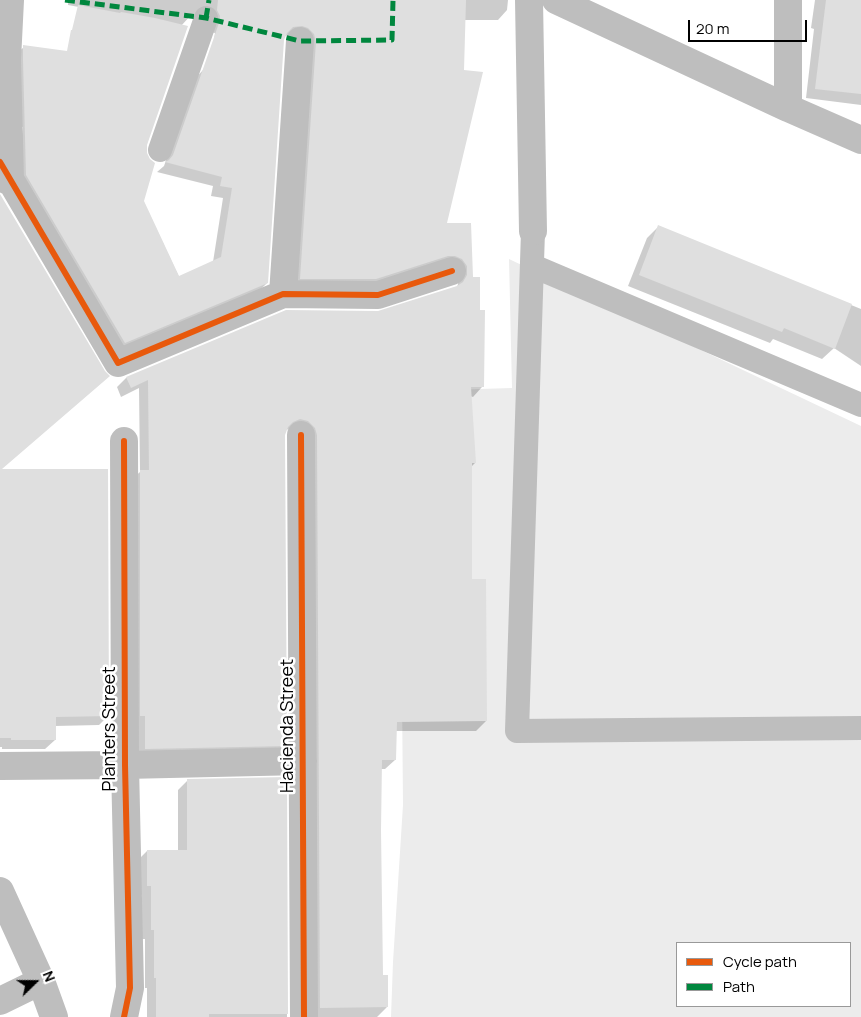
<!DOCTYPE html>
<style>
body{margin:0}
#map{position:relative;width:861px;height:1017px;overflow:hidden;background:#fff;font-family:Manrope,sans-serif}
canvas{display:block}
.legend{position:absolute;left:676px;top:942px;width:175px;height:65px;box-sizing:border-box;background:#fff;border:1px solid #999;margin:0;padding:6px 9px;list-style:none;font-size:15px;color:#000}
.legend li{display:flex;align-items:center;gap:10px;height:25px}
.legend b{width:25px;border:1px solid #999}
.north{position:absolute;left:10px;top:957px;width:50px;height:50px;-webkit-text-stroke:4px #fff;paint-order:stroke;rotate:68deg;font-size:14px;font-weight:700;line-height:20px;text-align:center;color:#000}
.north::after{content:'';display:block;margin:auto;width:18px;height:22px;background:#000;clip-path:polygon(50% 0,100% 100%,50% 72%,0 100%)}
.scale{position:absolute;left:688px;top:20px;width:119px;height:22px;box-sizing:border-box;border:2px solid #000;border-top:0;padding-left:6px;font-size:15px;line-height:18px;white-space:nowrap;color:#000;-webkit-text-stroke:4px #fff;paint-order:stroke}
</style>
<div id="map">
<canvas width="861" height="1017"></canvas>
<ul class="legend">
<li><b style="height:6px;background:#e8590c"></b>Cycle path</li>
<li><b style="height:6px;background:#00873e"></b>Path</li>
</ul>
<div class="north">N</div>
<div class="scale">20 m</div>
</div>
<script>
const c = document.querySelector('canvas').getContext('2d');
c.lineJoin = 'round';
function fillPath(path, color) { c.fillStyle = color; c.fill(path, 'evenodd'); }
const poly = rows => new Path2D(rows.map(r => 'M' + r).join(''));
function stroke(path, color, width, dash) { c.strokeStyle = color; c.lineWidth = width; c.lineCap = dash ? 'butt' : 'round'; c.setLineDash(dash || []); c.stroke(path); }
function drawText(font, color, halo, rows, align = 'center') {
  c.font = font + ' Manrope,sans-serif'; c.lineWidth = 5; c.setLineDash([]); c.textBaseline = 'middle'; c.strokeStyle = halo; c.fillStyle = color; for (const [text, x, y, turn = 0] of rows) {
    c.save(); c.translate(x, y); c.rotate((+turn || 0) * Math.PI / 180); c.textAlign = isNaN(turn) ? turn : align; if (halo) c.strokeText(text, 0, 0); c.fillText(text, 0, 0); c.restore();
  }
}
const green = poly([
 [509,259,861,426,861,1017,391,1017,393,962,403,805,400,474,382,392,512,388],
 [677,943,850,943,850,1006,677,1006]
]);
const shadow = poly([
 [68,0,508,0,507,10,498,20,464,20,446,225,470,224,472,278,482,387,473,397,470,396,475,463,471,467,470,581,486,721,476,731,396,731,395,760,385,769,381,769,380,830,381,977,387,1007,377,1017,310,1017,290,429,285,430,284,435,286,745,276,755,136,758,130,481,140,472,139,388,121,397,117,387,126,378,383,311,457,287,458,284,458,277,365,289,291,288,291,35,285,36,283,40,267,283,257,293,115,352,16,185,23,127,15,126,14,56,24,47,146,145,143,201,179,277,213,262,223,198,211,196,213,186,157,172,164,166,194,80,203,70,209,71,215,33,210,32,200,14,192,14,181,26,68,5],
 [815,0,861,0,861,105,806,98,814,29,811,28],
 [0,205,1,470,108,716,99,725,55,726,55,740,45,749,2,749,2,747,0,747],
 [658,227,861,309,861,366,834,348,822,359,773,339,770,343,628,286,647,238],
 [286,778,287,1017,147,1017,147,988,145,988,145,939,142,939,142,895,138,895,137,861,147,851,178,851,178,790,188,780]
]);
const building = poly([
 [218,0,466,0,464,70,483,72,447,223,471,223,473,277,480,277,480,310,485,310,484,387,471,387,476,463,472,463,472,579,486,579,487,721,397,722,396,760,382,760,381,830,383,975,388,975,388,1007,320,1008,317,435,315,428,308,421,300,419,293,422,288,427,285,435,287,746,145,749,145,716,140,716,140,470,149,470,148,380,131,388,126,377,286,310,378,311,457,286,463,282,467,275,467,266,462,259,455,256,448,256,376,279,300,279,316,42,314,34,308,28,302,26,293,27,287,33,284,40,268,283,125,343,26,175,23,60,23,45,67,51,71,30,72,30,78,5,120,13,121,12,155,18,188,26,147,145,147,153,150,159,155,163,144,201,179,276,221,257,232,188,220,186,222,177,165,162,169,160,173,155,219,23,220,16,217,10],
 [826,0,861,0,861,94,815,89],
 [0,194,105,371,110,376,2,469,108,469,109,716,56,717,56,740,11,740,11,738,0,738],
 [658,225,852,304,835,349,784,328,782,332,639,275],
 [287,777,288,1014,209,1014,209,1017,156,1017,156,978,154,978,154,930,151,930,151,886,147,886,147,850,187,850,187,779]
]);
const service = poly([
 [160,150,206,18],
 [533,231,517,731,861,728],
 [533,266,861,405]
]);
const minor = poly([
 [529,0,533,231],
 [556,0,788,108,861,140],
 [788,0,788,108],
 [0,162,118,363,283,294,378,295,452,271],
 [8,181,10,179,7,60,10,0],
 [283,294,300,41],
 [301,435,304,1017],
 [124,441,125,765,130,988,124,1017],
 [0,766,125,765,303,761],
 [0,891,41,981,54,1017],
 [0,1001,41,981]
]);
const quiet = poly([
 [65,0,206,18,300,41,392,40,393,0],
 [206,18,209,0]
]);
const cycleway = poly([
 [0,162,118,363,283,294,378,295,452,271],
 [301,435,304,1017],
 [124,441,125,765,130,988,124,1017]
]);
const streetNames = [
 ["Hacienda Street",288,726,-90],
 ["Planters Street",110,729,-90]
];
fillPath(green, '#ececec');
fillPath(shadow, '#0003');
fillPath(building, '#dfdfdf');
stroke(service, '#bebebe', 24);
stroke(minor, '#bebebe', 28);
stroke(quiet, '#00873e', 5, [10, 5]);
stroke(cycleway, '#e8590c', 6);
drawText('18px', '#000', '#fff', streetNames);
</script>
